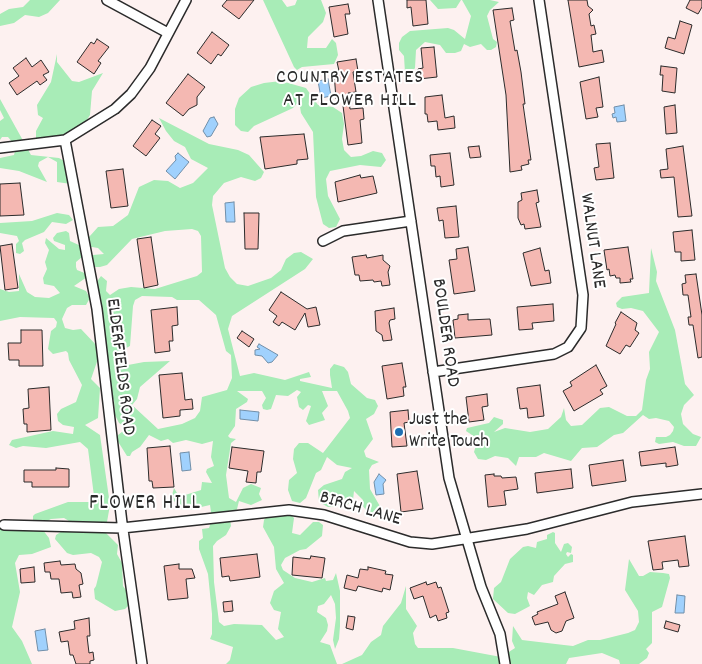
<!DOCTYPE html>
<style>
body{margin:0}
canvas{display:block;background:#fdf1f0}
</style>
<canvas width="702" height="664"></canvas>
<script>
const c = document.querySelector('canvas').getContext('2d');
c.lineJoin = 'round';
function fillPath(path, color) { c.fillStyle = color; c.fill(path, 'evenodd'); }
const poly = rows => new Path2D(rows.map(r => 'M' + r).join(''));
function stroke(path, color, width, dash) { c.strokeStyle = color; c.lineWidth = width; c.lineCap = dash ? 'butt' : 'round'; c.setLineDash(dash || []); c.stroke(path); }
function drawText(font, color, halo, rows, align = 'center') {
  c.font = font + ' Dekko,sans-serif'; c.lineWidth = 4; c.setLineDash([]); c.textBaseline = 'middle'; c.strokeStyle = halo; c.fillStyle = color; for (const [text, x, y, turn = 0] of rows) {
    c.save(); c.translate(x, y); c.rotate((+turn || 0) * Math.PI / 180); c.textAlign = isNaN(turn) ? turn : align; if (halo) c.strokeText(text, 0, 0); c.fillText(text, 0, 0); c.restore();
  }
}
const green = poly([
 [30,0,60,0,48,13,39,17,25,15,14,23,0,26,0,14,9,9,23,7],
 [263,0,282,0,287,7,295,5,297,0,321,0,326,13,323,22,308,37,307,48,326,48,332,39,336,43,338,55,334,64,302,67,297,70,294,67],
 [430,0,461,0,456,8,438,9],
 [462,0,490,0,499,2,490,10,487,16,493,39,497,42,496,47,491,50,487,50,481,44,470,47,464,44,461,51,455,53,446,53,440,45,425,42,416,50,415,68,412,72,405,73,404,56,399,50,399,43,402,37,410,31,448,28,454,30,465,39,471,16],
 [57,54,57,62,72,81,79,82,103,73,92,91,90,115,85,123,69,133,49,140,39,140,36,138,36,131,43,118,38,115,37,105,51,82],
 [281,81,306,88,318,105,333,107,342,113,344,124,342,139,344,150,351,157,361,156,373,151,382,153,386,160,381,167,360,165,330,171,326,179,328,196,340,219,336,227,329,228,323,224,316,197,313,132,301,113,299,101,293,108,254,126,248,132,241,131,235,125,235,109,239,98,251,87,264,83],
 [0,99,31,155,59,158,74,167,77,172,76,178,71,184,57,182,57,162,48,157,39,162,38,166,47,182,19,171,0,168,0,158,14,155,15,151,13,143,8,137,2,137,0,140,0,121,4,118,0,110],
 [159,118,209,144,238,150,249,155,264,172,261,178,255,181,241,177,224,183,213,196,212,205,225,268,230,277,237,284,248,286,271,278,281,270,286,259,294,253,301,252,313,259,305,269,232,316,228,329,240,376,254,373,285,380,309,372,311,377,300,379,300,381,332,388,330,375,330,369,334,364,344,367,348,372,351,384,367,398,375,400,378,406,374,414,366,419,373,439,364,451,366,457,379,462,372,465,369,470,370,489,381,508,380,514,375,515,368,513,363,506,363,500,354,491,353,500,347,505,328,507,319,502,318,490,324,485,342,479,345,472,352,468,337,465,327,457,321,470,316,473,306,498,300,503,292,501,288,490,289,480,297,473,293,459,294,449,299,443,308,443,323,453,350,418,348,411,337,391,322,391,328,406,322,413,325,420,309,425,306,421,311,406,308,405,303,410,299,407,297,397,301,392,297,390,288,396,276,395,271,409,267,410,263,409,262,405,266,398,262,391,237,391,248,399,247,402,236,409,235,426,228,436,230,438,236,439,231,443,226,475,229,498,236,502,243,488,251,484,261,488,259,494,262,500,251,505,239,501,237,509,230,518,231,526,226,535,217,541,213,546,214,582,219,622,224,626,234,624,262,625,276,640,284,637,278,629,281,612,274,610,270,603,274,591,284,583,276,569,274,547,263,527,264,520,269,513,290,514,294,518,292,533,300,535,313,522,319,522,323,525,322,536,306,549,300,550,285,558,281,565,283,570,295,578,312,582,325,578,326,581,333,580,336,573,340,591,340,626,339,639,335,649,333,640,336,618,335,604,331,595,324,604,318,606,317,612,326,618,328,625,327,631,320,642,330,645,337,664,226,664,230,660,233,647,210,639,212,634,212,614,208,574,199,549,199,541,203,538,202,529,209,528,212,519,210,505,188,510,182,509,174,501,172,495,174,488,177,493,182,496,201,490,202,482,212,483,206,472,207,469,214,466,211,457,213,441,202,444,186,440,173,443,168,439,161,441,149,435,140,447,132,452,130,456,127,456,117,440,118,435,127,428,119,423,115,415,114,400,109,395,106,369,108,355,101,350,91,379,100,388,98,418,85,425,100,435,110,505,107,522,103,530,118,545,117,554,122,563,123,586,130,596,129,605,125,609,115,611,95,599,94,589,96,586,102,562,99,557,91,553,73,555,67,553,55,539,56,535,67,528,69,521,64,518,51,519,39,525,49,538,51,547,32,554,19,555,15,563,20,592,12,627,22,641,32,664,0,664,0,529,16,531,33,522,33,516,35,514,68,502,89,502,94,496,88,449,80,442,46,448,23,446,16,448,9,445,12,440,53,431,73,434,74,427,63,425,58,421,57,414,61,409,76,402,82,385,69,360,68,353,66,351,53,354,48,349,51,331,56,327,57,322,54,318,20,317,0,321,0,289,9,292,19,291,19,274,27,292,35,297,49,298,60,293,54,286,44,284,43,278,47,269,45,262,49,250,45,243,46,238,59,249,65,250,65,245,54,241,53,238,57,233,66,231,69,233,70,241,81,246,98,227,113,226,128,215,139,187,154,180,168,181,180,188,193,183,208,168,191,159,185,147,174,141,166,131],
 [192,229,198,231,201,236,202,272,197,276,155,289,131,287,119,289,110,295,106,291,107,281,101,276,96,283,100,295,98,347,81,329,73,330,65,328,62,319,67,308,72,305,86,305,90,298,86,291,74,286,87,277,87,274,77,270,76,267,76,262,82,257,84,249,92,247,98,248,104,254,93,255,91,259,93,267,100,267,107,265,132,239,165,231],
 [142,296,172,297,177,300,199,300,216,315,226,351,231,355,232,378,227,390,202,397,200,411,195,418,182,424,158,429,132,405,137,399,140,387,170,361,144,362,128,365,123,364,113,355,130,346,133,306,135,300],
 [57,213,69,215,73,220,66,224,52,222,44,232,25,240,22,243,24,251,20,254,16,253,16,244,19,241,17,236,0,233,0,223,32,221],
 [651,248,657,272,656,281,675,330,685,384,694,395,684,405,681,414,683,424,693,434,701,437,696,446,684,446,673,442,659,444,655,442,656,437,666,437,670,435,673,431,674,427,669,421,656,418,649,419,643,415,623,433,614,435,597,447,582,448,571,461,544,453,536,457,519,457,516,466,508,458,495,456,486,460,478,459,474,452,478,439,466,431,467,428,489,423,494,417,503,420,503,424,494,432,505,428,530,432,548,429,561,417,564,408,566,420,571,426,582,425,600,408,609,407,627,416,636,416,642,410,646,380,650,369,649,352,659,332,643,311,631,308,622,309,617,307,616,303,622,297,649,293],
 [553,532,555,533,555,543,561,552,564,544,568,543,572,547,571,553,567,552,566,554,568,557,571,554,573,555,573,562,565,564,554,576,553,582,542,585,534,595,528,592,527,598,530,606,515,614,508,613,493,599,494,588,501,582,510,559,523,547,528,546,536,548,537,542,547,539,547,535],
 [629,559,639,576,643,576,650,572,663,573,669,574,670,578,662,607,652,612,652,643,646,649,649,653,647,658,639,664,620,664,619,660,602,653,569,658,566,664,342,664,362,655,371,642,381,635,383,626,401,603,406,586,406,609,417,626,413,633,415,644,418,648,453,648,501,657,515,648,512,641,513,626,522,640,564,645,573,646,588,640,600,640,628,633,635,630,639,622,638,611,625,590]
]);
const water = poly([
 [328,79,331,96,321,98,318,81,328,79],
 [624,105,626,121,617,122,616,117,613,118,612,114,615,113,614,107,624,105],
 [214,117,218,124,211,136,207,137,203,131,210,118,214,117],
 [178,153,189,162,175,179,166,171,176,160,175,156,178,153],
 [234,202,235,222,226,222,225,203,234,202],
 [259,344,278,355,272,362,268,363,262,356,255,355,255,350,260,349,257,347,259,344],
 [240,410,259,412,258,421,240,419,240,410],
 [189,452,191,470,182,471,180,453,189,452],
 [379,474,386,480,383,484,384,494,376,495,374,482,379,474],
 [677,595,685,596,684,613,675,613,677,595],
 [45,629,48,650,38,651,35,631,45,629]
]);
const building = poly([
 [227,0,254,0,239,19,222,6,227,0],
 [407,0,426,0,428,24,413,26,411,7,407,8,407,0],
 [568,0,587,0,588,6,593,10,589,14,591,26,594,25,596,34,591,35,593,52,602,50,604,62,579,67,568,0],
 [690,0,702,0,702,7,698,14,686,8,690,0],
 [348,4,350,14,345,14,348,34,334,37,329,7,348,4],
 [512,8,514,20,510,21,515,51,517,50,521,72,525,104,523,104,531,160,528,160,529,164,521,166,522,170,510,172,506,95,493,10,512,8],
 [680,21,692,25,684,54,665,48,668,37,675,39,680,21],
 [212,32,229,45,221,56,218,54,211,64,197,53,212,32],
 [97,39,109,47,98,61,101,63,94,74,77,62,91,42,94,44,97,39],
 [434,47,437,77,419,79,418,69,423,68,421,48,434,47],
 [26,58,32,67,41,60,49,72,43,75,47,80,40,85,37,81,17,95,9,83,19,76,13,68,26,58],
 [356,59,358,71,353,72,356,92,348,93,350,109,363,108,364,119,360,120,362,143,348,145,342,98,336,99,334,72,339,71,337,62,356,59],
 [661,66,677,68,675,93,662,91,663,75,660,75,661,66],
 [188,74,205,87,197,97,197,105,189,109,183,116,166,103,188,74],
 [599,77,603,107,596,108,598,117,586,119,580,82,599,77],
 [442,95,445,118,454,116,455,128,438,130,437,121,428,122,427,114,425,114,425,97,442,95],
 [675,105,677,133,666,134,664,107,675,105],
 [152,120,161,126,155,134,160,138,146,156,133,146,152,120],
 [304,134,308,159,297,160,297,164,265,169,260,137,304,134],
 [610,143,614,178,596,180,594,168,599,167,596,144,610,143],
 [479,146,481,157,470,158,468,147,479,146],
 [683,146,692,216,678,217,674,177,661,178,660,170,668,169,666,149,683,146],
 [450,153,454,185,441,187,440,176,436,177,435,166,431,166,430,155,450,153],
 [123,169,128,206,111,208,106,171,123,169],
 [360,175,361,178,373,176,377,193,338,202,335,182,360,175],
 [20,183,24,215,0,216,0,184,20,183],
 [537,190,539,202,536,203,541,227,525,229,524,224,521,225,518,218,518,202,522,200,521,193,537,190],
 [456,206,459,237,445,238,443,220,439,221,437,208,456,206],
 [244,213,259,213,258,249,245,249,244,213],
 [692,230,695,260,681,261,681,252,675,252,673,232,692,230],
 [151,237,158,285,144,288,137,239,151,237],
 [12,244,18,288,5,290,0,246,12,244],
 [468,247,475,291,454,294,449,260,457,259,456,249,468,247],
 [628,247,633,279,630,279,631,282,620,283,620,278,616,278,615,275,610,276,609,269,607,270,604,250,628,247],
 [540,248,545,271,549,270,551,283,531,286,523,253,540,248],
 [366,255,367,258,383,255,383,260,390,266,388,272,390,285,382,286,381,281,374,282,373,280,360,281,359,275,355,275,352,257,366,255],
 [696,274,702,315,702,357,698,358,693,325,689,325,688,317,691,317,688,295,683,295,682,284,686,283,685,275,696,274],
 [281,292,307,309,316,307,320,325,308,327,305,313,295,330,282,322,279,326,273,322,277,316,269,310,281,292],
 [553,304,554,321,532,323,533,329,519,330,517,307,553,304],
 [177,307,178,325,172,326,173,341,169,341,170,351,155,353,151,310,177,307],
 [394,308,395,319,390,320,389,323,392,340,383,341,382,335,376,331,375,311,394,308],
 [621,312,637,323,635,330,639,333,630,347,626,345,620,354,606,346,616,324,615,323,621,312],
 [468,314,468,320,490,319,492,335,455,338,453,320,458,319,458,315,468,314],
 [21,330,42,330,43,366,19,366,19,360,9,360,8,343,21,343,21,330],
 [242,331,254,339,249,347,237,338,242,331],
 [402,363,406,387,403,387,404,396,387,399,382,366,402,363],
 [596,365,607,386,600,390,603,394,574,411,563,391,572,386,570,382,596,365],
 [182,373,185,400,192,399,193,409,180,410,180,416,163,418,159,375,182,373],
 [540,385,544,416,528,418,527,408,520,409,517,388,540,385],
 [49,387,51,430,27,432,27,424,24,424,23,409,29,408,28,389,49,387],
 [487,394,488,406,482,407,484,420,469,422,466,397,487,394],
 [408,410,409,422,404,423,407,446,392,447,390,412,408,410],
 [170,446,174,487,153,488,152,481,149,481,147,448,170,446],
 [232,447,264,451,261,472,257,472,256,483,246,482,248,471,229,468,232,447],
 [675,447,678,465,666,467,666,463,641,466,639,452,675,447],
 [623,460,626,481,592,486,589,465,623,460],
 [56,468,69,469,69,487,32,487,32,482,24,482,24,470,56,470,56,468],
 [571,469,573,488,537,493,535,473,571,469],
 [417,471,423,509,401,512,397,474,417,471],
 [494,474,494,476,501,476,502,478,516,477,518,489,504,491,506,505,488,507,485,475,494,474],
 [685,536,689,566,679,567,678,560,662,562,663,569,653,570,648,541,685,536],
 [257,554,260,577,230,581,229,576,222,577,220,558,257,554],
 [311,556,325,558,322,578,292,575,293,557,310,559,311,556],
 [60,561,61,565,75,564,76,569,81,573,83,584,79,585,81,597,73,598,72,592,61,593,59,579,51,579,50,572,45,572,44,563,60,561],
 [179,564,179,569,192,569,195,578,186,579,188,598,168,600,164,566,179,564],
 [34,567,35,582,21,583,20,569,34,567],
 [368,567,386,571,385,574,393,575,390,590,383,588,382,592,358,586,356,591,344,588,347,575,358,578,360,569,368,570,368,567],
 [426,582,427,585,436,582,438,588,441,587,449,612,446,613,447,618,438,621,436,615,430,618,423,596,414,599,410,588,426,582],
 [565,592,574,618,566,621,562,631,556,633,551,630,548,622,535,625,532,617,538,614,537,612,558,604,555,596,565,592],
 [232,601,233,611,224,612,223,602,232,601],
 [348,616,355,617,353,630,346,628,348,616],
 [89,618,90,636,87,636,89,653,93,652,94,660,90,661,90,664,76,664,73,655,70,655,68,641,61,642,59,632,75,629,74,621,89,618],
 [666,621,680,625,678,632,664,628,666,621]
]);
const minor = poly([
 [107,0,168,33],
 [378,0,449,478,481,587,500,634,505,664],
 [65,140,97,309,122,523,142,664],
 [0,148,65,140,115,109,131,94,150,68,186,0],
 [323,241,343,231,411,221],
 [433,372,554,354,568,347,581,328,583,295,539,0],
 [4,525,122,528,289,510,324,515,410,542,432,544,527,529,632,502,702,494]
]);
const markers = [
 [399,432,5,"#1f6fb2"]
];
const streetNames = [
 ["WALNUT LANE",591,241,82],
 ["BOULDER ROAD",444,333,82],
 ["ELDERFIELDS ROAD",119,367,83],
 ["BIRCH LANE",360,510,16]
];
const poiNames = [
 ["Just the",409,421],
 ["Write Touch",409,443]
];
const neighbourhoodNames = [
 ["COUNTRY ESTATES",350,79],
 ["AT FLOWER HILL",350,102]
];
const quarterNames = [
 ["FLOWER HILL",145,505]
];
fillPath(green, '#a8ecb7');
fillPath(water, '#a0d1fd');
stroke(water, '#718fa9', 1);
fillPath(building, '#f4b8b2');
stroke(building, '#2b2b2b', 1);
stroke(minor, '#2b2b2b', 12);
stroke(minor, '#fff', 9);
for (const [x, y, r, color] of markers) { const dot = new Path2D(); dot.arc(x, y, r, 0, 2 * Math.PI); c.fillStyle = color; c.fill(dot); stroke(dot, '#fff', 2); }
drawText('19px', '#2b2b2b', '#fff', streetNames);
drawText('19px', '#2b2b2b', '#fff', poiNames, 'left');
c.letterSpacing = '1px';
drawText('20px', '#2b2b2b', '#fff', neighbourhoodNames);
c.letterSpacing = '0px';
c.letterSpacing = '1px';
drawText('21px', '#2b2b2b', '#fff', quarterNames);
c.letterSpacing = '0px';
</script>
